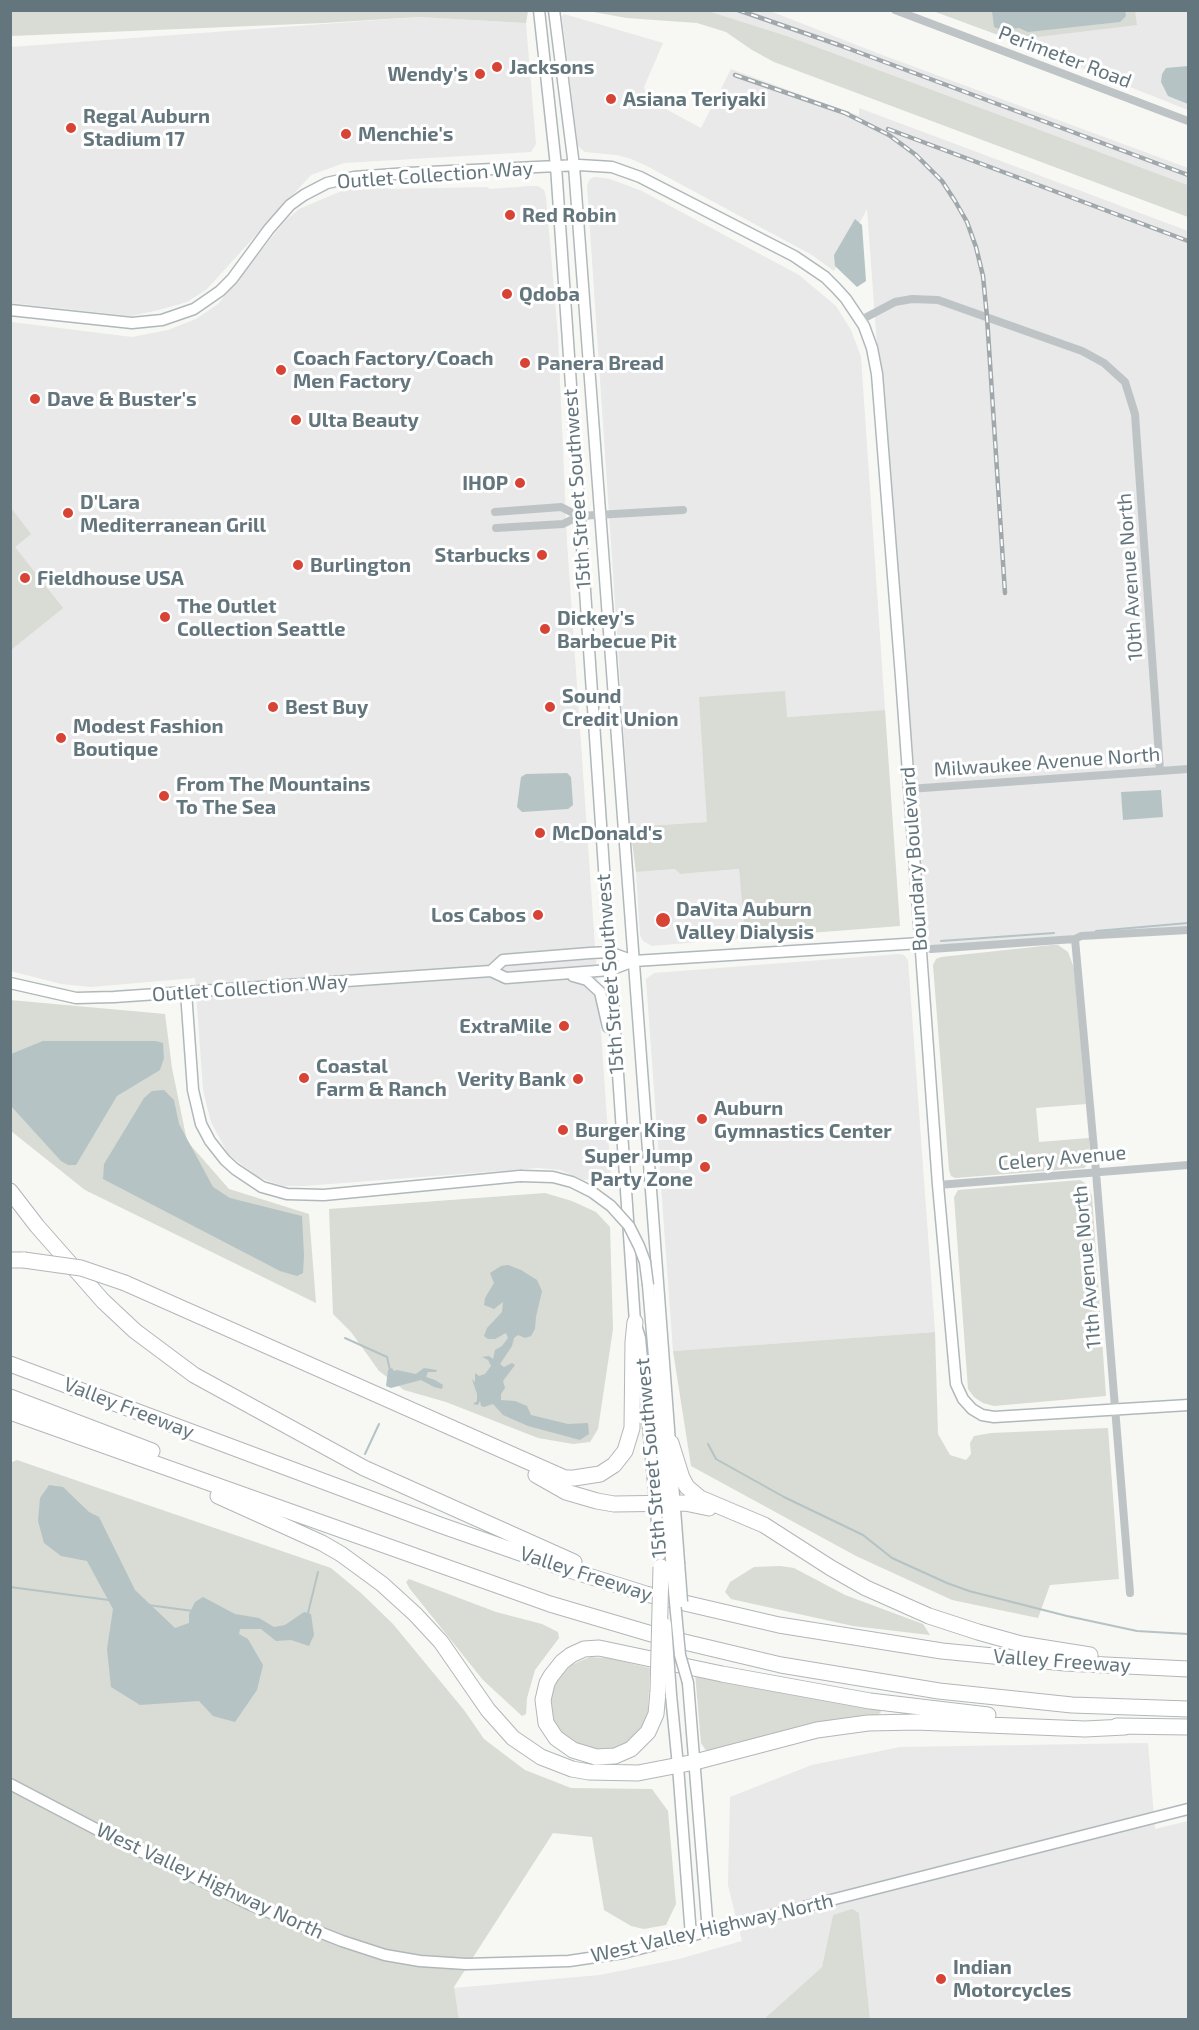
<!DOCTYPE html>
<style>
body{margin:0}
#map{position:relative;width:1199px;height:2030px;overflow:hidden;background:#f7f7f4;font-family:"Exo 2",sans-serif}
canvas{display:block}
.frame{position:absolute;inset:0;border:12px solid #64767d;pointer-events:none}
</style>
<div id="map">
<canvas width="1199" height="2030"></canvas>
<div class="frame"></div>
</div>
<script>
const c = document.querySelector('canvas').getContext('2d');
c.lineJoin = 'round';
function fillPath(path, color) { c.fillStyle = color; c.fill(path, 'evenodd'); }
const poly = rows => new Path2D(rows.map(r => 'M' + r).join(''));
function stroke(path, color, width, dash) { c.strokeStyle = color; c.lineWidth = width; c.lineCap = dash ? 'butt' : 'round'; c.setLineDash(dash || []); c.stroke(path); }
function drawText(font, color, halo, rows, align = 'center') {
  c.font = font + ' "Exo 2",sans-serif'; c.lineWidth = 6; c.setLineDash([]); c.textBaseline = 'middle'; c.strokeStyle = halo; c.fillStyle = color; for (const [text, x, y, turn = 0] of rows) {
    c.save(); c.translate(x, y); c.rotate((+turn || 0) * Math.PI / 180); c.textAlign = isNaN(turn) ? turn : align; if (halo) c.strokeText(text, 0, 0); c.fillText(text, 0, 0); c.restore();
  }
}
const built = poly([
 [708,11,770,11,877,53,1188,168,1188,185,787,36],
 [933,11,1188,11,1188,110,1012,40],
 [564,14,663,43,644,87,649,100,701,128,731,69,859,116,859,108,1188,231,1188,928,921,946,867,209,834,271,812,255,647,166,631,159,617,155,585,152,578,146,562,17],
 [419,17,526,23,536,144,531,152,344,163,311,175,206,290,187,302,159,310,131,316,11,303,11,47],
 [595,177,610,179,642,191,799,275,836,306,851,330,861,357,885,710,786,717,785,692,708,822,630,827,587,185,590,179],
 [366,186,392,189,487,187,490,189,531,186,538,186,544,190,546,197,558,336,567,542,611,1177,584,1180,560,1170,539,1168,304,1186,284,1186,274,1183,258,1177,228,1154,211,1122,203,1090,195,978,91,987,61,984,11,971,11,322,132,337,168,330,196,319,218,304,285,221,299,209,344,190],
 [675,869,680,874,739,869,745,938,652,946,643,941,640,935,636,872],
 [899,954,904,955,908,960,935,1332,673,1351,646,979,654,973],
 [1148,1743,1155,1829,1188,1821,1188,2019,870,2019,859,1913,833,1915,822,1967,764,2019,459,2019,454,1988,600,1975,679,1959,742,1941,728,1885,730,1797,812,1765,900,1747]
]);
const green = poly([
 [10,11,11,10,528,11,526,23,419,17,323,23,11,36],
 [588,11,708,11,787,36,1188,185,1188,217,774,62,752,50,726,32,697,23,627,18],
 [933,11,1135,11,1137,25,1012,40],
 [11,508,31,534,15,547,63,608,11,650],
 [785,691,787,717,885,710,900,926,745,938,739,869,680,874,675,869,636,872,630,827,707,822,699,697],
 [1052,945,1058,945,1068,952,1074,968,1086,1104,1036,1108,1039,1142,1089,1138,1090,1163,1084,1168,955,1178,951,1176,949,1170,933,965,936,959,941,957],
 [10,1000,165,1014,172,1068,187,1141,229,1189,309,1214,316,1303,85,1190,11,1131],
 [1080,1180,1087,1184,1092,1196,1106,1396,994,1406,983,1403,974,1397,968,1389,954,1197,958,1190],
 [545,1193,572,1201,596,1212,610,1227,613,1329,598,1429,590,1442,573,1444,538,1438,446,1402,404,1390,379,1371,351,1332,333,1314,329,1209],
 [935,1332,938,1434,950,1455,966,1460,971,1454,970,1443,974,1436,991,1433,1108,1428,1119,1579,1050,1585,1038,1618,952,1600,856,1556,691,1466,673,1351],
 [17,1460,331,1568,361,1593,393,1624,464,1710,484,1739,525,1770,571,1788,652,1789,668,1811,676,1904,666,1925,644,1929,631,1926,604,1910,592,1837,553,1833,454,1987,459,2019,11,2019,10,1463],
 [780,1566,794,1568,845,1595,923,1624,930,1635,853,1626,731,1599,725,1592,730,1582,754,1567],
 [409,1579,496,1612,542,1624,558,1632,559,1638,535,1670,527,1698,526,1714,522,1716,483,1680,410,1589,406,1582],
 [590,1657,608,1658,650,1668,648,1711,643,1724,634,1738,622,1748,609,1752,581,1749,558,1732,550,1714,552,1691,558,1679,571,1665],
 [695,1673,880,1709,881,1712,878,1715,849,1718,707,1752,701,1743],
 [852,1909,859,1913,870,2019,764,2019,822,1967,833,1915]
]);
const water = poly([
 [1125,10,1126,16,1120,22,1028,32,1019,28,1002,30,994,27,992,11],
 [1188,66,1188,104,1168,96,1161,82,1162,74,1166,68],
 [855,219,862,225,866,281,857,287,835,266,834,255],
 [567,773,571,777,573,805,568,809,522,812,517,807,521,777,526,774],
 [1161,790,1163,817,1123,820,1121,792],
 [43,1041,156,1041,163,1043,164,1058,160,1070,117,1096,76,1165,68,1165,61,1161,11,1106,11,1054],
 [164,1090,174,1100,179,1124,213,1187,230,1198,302,1216,304,1255,303,1273,297,1276,280,1271,103,1179,104,1164,144,1098,152,1091],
 [508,1265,521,1270,537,1280,542,1291,536,1317,535,1329,531,1336,525,1338,518,1335,514,1338,512,1346,500,1364,504,1367,512,1363,515,1365,503,1381,505,1388,501,1394,501,1400,515,1401,527,1406,531,1415,568,1424,588,1423,589,1434,580,1440,528,1426,503,1415,493,1404,484,1407,481,1406,480,1401,478,1405,473,1404,477,1401,477,1394,472,1379,475,1382,475,1373,479,1376,485,1374,491,1366,488,1360,482,1357,489,1356,493,1359,495,1350,502,1346,508,1338,506,1333,495,1339,488,1339,484,1336,487,1328,502,1312,503,1302,494,1309,484,1305,485,1298,494,1283,490,1273,501,1266],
 [392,1368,394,1371,397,1370,416,1374,424,1368,437,1370,436,1372,428,1372,426,1377,435,1380,443,1385,442,1389,434,1387,421,1380,391,1388,386,1386,388,1370],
 [49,1485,63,1487,89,1512,99,1517,135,1590,175,1628,189,1623,189,1614,195,1602,203,1597,235,1614,259,1618,274,1627,285,1625,304,1612,311,1614,314,1635,309,1646,291,1640,276,1641,261,1629,240,1629,239,1634,248,1639,263,1665,257,1690,235,1722,213,1716,199,1701,140,1705,111,1687,107,1649,113,1609,87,1561,61,1556,44,1543,38,1521,40,1498]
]);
const stream = poly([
 [1096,931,1188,923],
 [941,941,1054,933],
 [345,1338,387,1357,390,1370],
 [708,1444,716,1459,784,1497,863,1535,892,1558,947,1583,969,1591,1067,1616,1137,1631,1188,1634],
 [365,1454,379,1424],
 [10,1587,109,1600],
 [148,1605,193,1611],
 [306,1615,308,1613,318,1572]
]);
const street = poly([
 [895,10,1188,121],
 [861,320,895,302,912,299,938,300,1082,351,1104,363,1125,382,1135,414,1160,771],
 [495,512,561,507,579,516],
 [496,528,563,524,579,516,683,510],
 [909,789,1188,769],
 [1075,939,1096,1172,1130,1593],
 [931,949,1075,939,1081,936,1188,930],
 [938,1185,1188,1165]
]);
const secondary = poly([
 [539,10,556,166,635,1322,640,1338,660,1555],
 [554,10,574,166,679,1562],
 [10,310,132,323,162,320,194,309,220,291,232,279,269,229,290,205,304,195,327,183,354,177,408,173,579,165,612,167,640,177,794,256,825,277,836,288,846,299,864,326,872,348,877,374,901,677,938,1185,956,1384,963,1399,972,1409,982,1415,994,1417,1188,1405],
 [491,971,503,960,590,953,609,952,634,961],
 [573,976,587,980,600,992,608,1027],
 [10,983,76,998,114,997,491,971,506,978,610,970,634,961,921,943],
 [186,992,193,1090,201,1124,210,1141,225,1160,235,1169,262,1187,287,1194,324,1195,520,1176],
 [648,1285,671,1559],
 [688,1683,708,1932],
 [671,1695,678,1766,691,1936],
 [10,1784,115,1839,251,1905,342,1941,385,1955,420,1961,466,1964,569,1961,623,1953,1188,1809]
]);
const highway = poly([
 [10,1191,37,1226,103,1301,135,1331,194,1375,364,1468,574,1562],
 [10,1260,24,1260],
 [125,1283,565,1478,574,1478,600,1474,614,1465,625,1451,632,1428,633,1342,635,1322],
 [10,1364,440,1525,563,1568,646,1594,779,1625,942,1651,1065,1663,1188,1669],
 [10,1397,152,1451],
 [10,1412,550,1604,655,1635,781,1665,939,1691,1072,1705,1188,1709],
 [671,1443,682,1478,687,1487,700,1498,764,1525,831,1568,866,1588,929,1616,978,1632,1021,1644,1090,1655],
 [536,1475,566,1492,597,1501,614,1504,685,1503,709,1508],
 [218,1496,322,1543,341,1554,382,1584,415,1614,441,1642,488,1710,513,1738,541,1757,572,1769,589,1772,638,1773,695,1762,817,1730,868,1723,916,1722,1085,1729,1125,1727],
 [658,1692,656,1714,648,1732,631,1749,615,1756,596,1757,573,1750,556,1738,546,1723,543,1700,547,1683,551,1676,562,1662,571,1655,584,1649,599,1648,722,1674,870,1701,988,1715],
 [1117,1726,1188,1727]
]);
const rail = poly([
 [738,10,839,45,1188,175],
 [735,75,848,114],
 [843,112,889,135,916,155,942,181,955,201,967,222,976,247,983,276,987,317,1005,593],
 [888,129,1188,241]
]);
const secondaryBridge = poly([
 [520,1176,553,1177,572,1182,592,1192,611,1206,629,1226,639,1246,645,1262,648,1285],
 [671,1559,680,1655,688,1683],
 [679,1562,682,1602],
 [666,1624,671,1695]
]);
const highwayBridge = poly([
 [24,1260,81,1268,125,1283],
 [658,1692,661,1567]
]);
const markers = [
 [497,67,6,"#d74334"],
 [480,74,6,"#d74334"],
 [611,99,6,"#d74334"],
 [71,128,6,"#d74334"],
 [346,134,6,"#d74334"],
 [510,215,6,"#d74334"],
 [507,294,6,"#d74334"],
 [525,363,6,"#d74334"],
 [281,370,6,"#d74334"],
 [35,399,6,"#d74334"],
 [296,420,6,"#d74334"],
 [520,483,6,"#d74334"],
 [68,513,6,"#d74334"],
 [542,555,6,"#d74334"],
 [298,565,6,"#d74334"],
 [25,578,6,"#d74334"],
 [165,617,6,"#d74334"],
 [545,629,6,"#d74334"],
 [273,707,6,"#d74334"],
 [550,707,6,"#d74334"],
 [61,738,6,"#d74334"],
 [164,796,6,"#d74334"],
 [540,833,6,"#d74334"],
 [538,915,6,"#d74334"],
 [663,920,8,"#d74334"],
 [564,1026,6,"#d74334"],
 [304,1078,6,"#d74334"],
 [578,1079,6,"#d74334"],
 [702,1119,6,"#d74334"],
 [563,1130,6,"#d74334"],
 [705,1167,6,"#d74334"],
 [941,1979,6,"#d74334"]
];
const streetNames = [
 ["Perimeter Road",1065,57,21],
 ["Outlet Collection Way",435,175,-4],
 ["15th Street Southwest",577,489,-94],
 ["10th Avenue North",1130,577,-94],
 ["Milwaukee Avenue North",1047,762,-4],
 ["Boundary Boulevard",914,859,-94],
 ["15th Street Southwest",610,974,-94],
 ["Outlet Collection Way",250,988,-4],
 ["Celery Avenue",1062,1158,-5],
 ["11th Avenue North",1087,1267,-95],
 ["Valley Freeway",129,1408,21],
 ["15th Street Southwest",651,1458,-95],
 ["Valley Freeway",586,1574,18],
 ["Valley Freeway",1062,1661,4],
 ["West Valley Highway North",210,1881,25],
 ["West Valley Highway North",712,1928,-13]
];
const poiNames = [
 ["Jacksons",509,67],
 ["Wendy's",468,74,"right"],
 ["Asiana Teriyaki",623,99],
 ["Regal Auburn",83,116],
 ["Stadium 17",83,139],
 ["Menchie's",358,134],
 ["Red Robin",522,215],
 ["Qdoba",519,294],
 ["Coach Factory/Coach",293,358],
 ["Men Factory",293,381],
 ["Panera Bread",537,363],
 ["Dave & Buster's",47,399],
 ["Ulta Beauty",308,420],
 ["IHOP",508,483,"right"],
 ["D'Lara",80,502],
 ["Mediterranean Grill",80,525],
 ["Starbucks",530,555,"right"],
 ["Burlington",310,565],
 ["Fieldhouse USA",37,578],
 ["The Outlet",177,606],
 ["Collection Seattle",177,629],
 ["Dickey's",557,618],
 ["Barbecue Pit",557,641],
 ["Sound",562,696],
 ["Credit Union",562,719],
 ["Best Buy",285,707],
 ["Modest Fashion",73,726],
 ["Boutique",73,749],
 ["From The Mountains",176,784],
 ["To The Sea",176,807],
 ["McDonald's",552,833],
 ["DaVita Auburn",676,909],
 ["Valley Dialysis",676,932],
 ["Los Cabos",526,915,"right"],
 ["ExtraMile",552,1026,"right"],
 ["Coastal",316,1066],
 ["Farm & Ranch",316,1089],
 ["Verity Bank",566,1079,"right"],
 ["Auburn",714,1108],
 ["Gymnastics Center",714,1131],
 ["Burger King",575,1130],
 ["Super Jump",693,1156,"right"],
 ["Party Zone",693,1179,"right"],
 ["Indian",953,1967],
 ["Motorcycles",953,1990]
];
fillPath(built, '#e8e9e8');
fillPath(green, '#d8dcd4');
fillPath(water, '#b5c3c5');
stroke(stream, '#b5c3c5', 2);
stroke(secondary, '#b1b8bb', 13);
stroke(highway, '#b2b7b9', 17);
stroke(street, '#bec4c6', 8);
stroke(secondary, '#fff', 10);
stroke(highway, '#fff', 15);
stroke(rail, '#a0a8ac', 4.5);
stroke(rail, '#fff', 2, [7]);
stroke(secondaryBridge, '#b1b8bb', 13, []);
stroke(highwayBridge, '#b2b7b9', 17, []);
stroke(secondaryBridge, '#fff', 10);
stroke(highwayBridge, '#fff', 15);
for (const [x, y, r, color] of markers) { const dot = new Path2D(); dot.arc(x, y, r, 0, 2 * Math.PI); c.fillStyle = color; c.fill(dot); stroke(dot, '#fff', 2); }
drawText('20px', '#64767d', '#fff', streetNames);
drawText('bold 20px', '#64767d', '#fff', poiNames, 'left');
</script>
